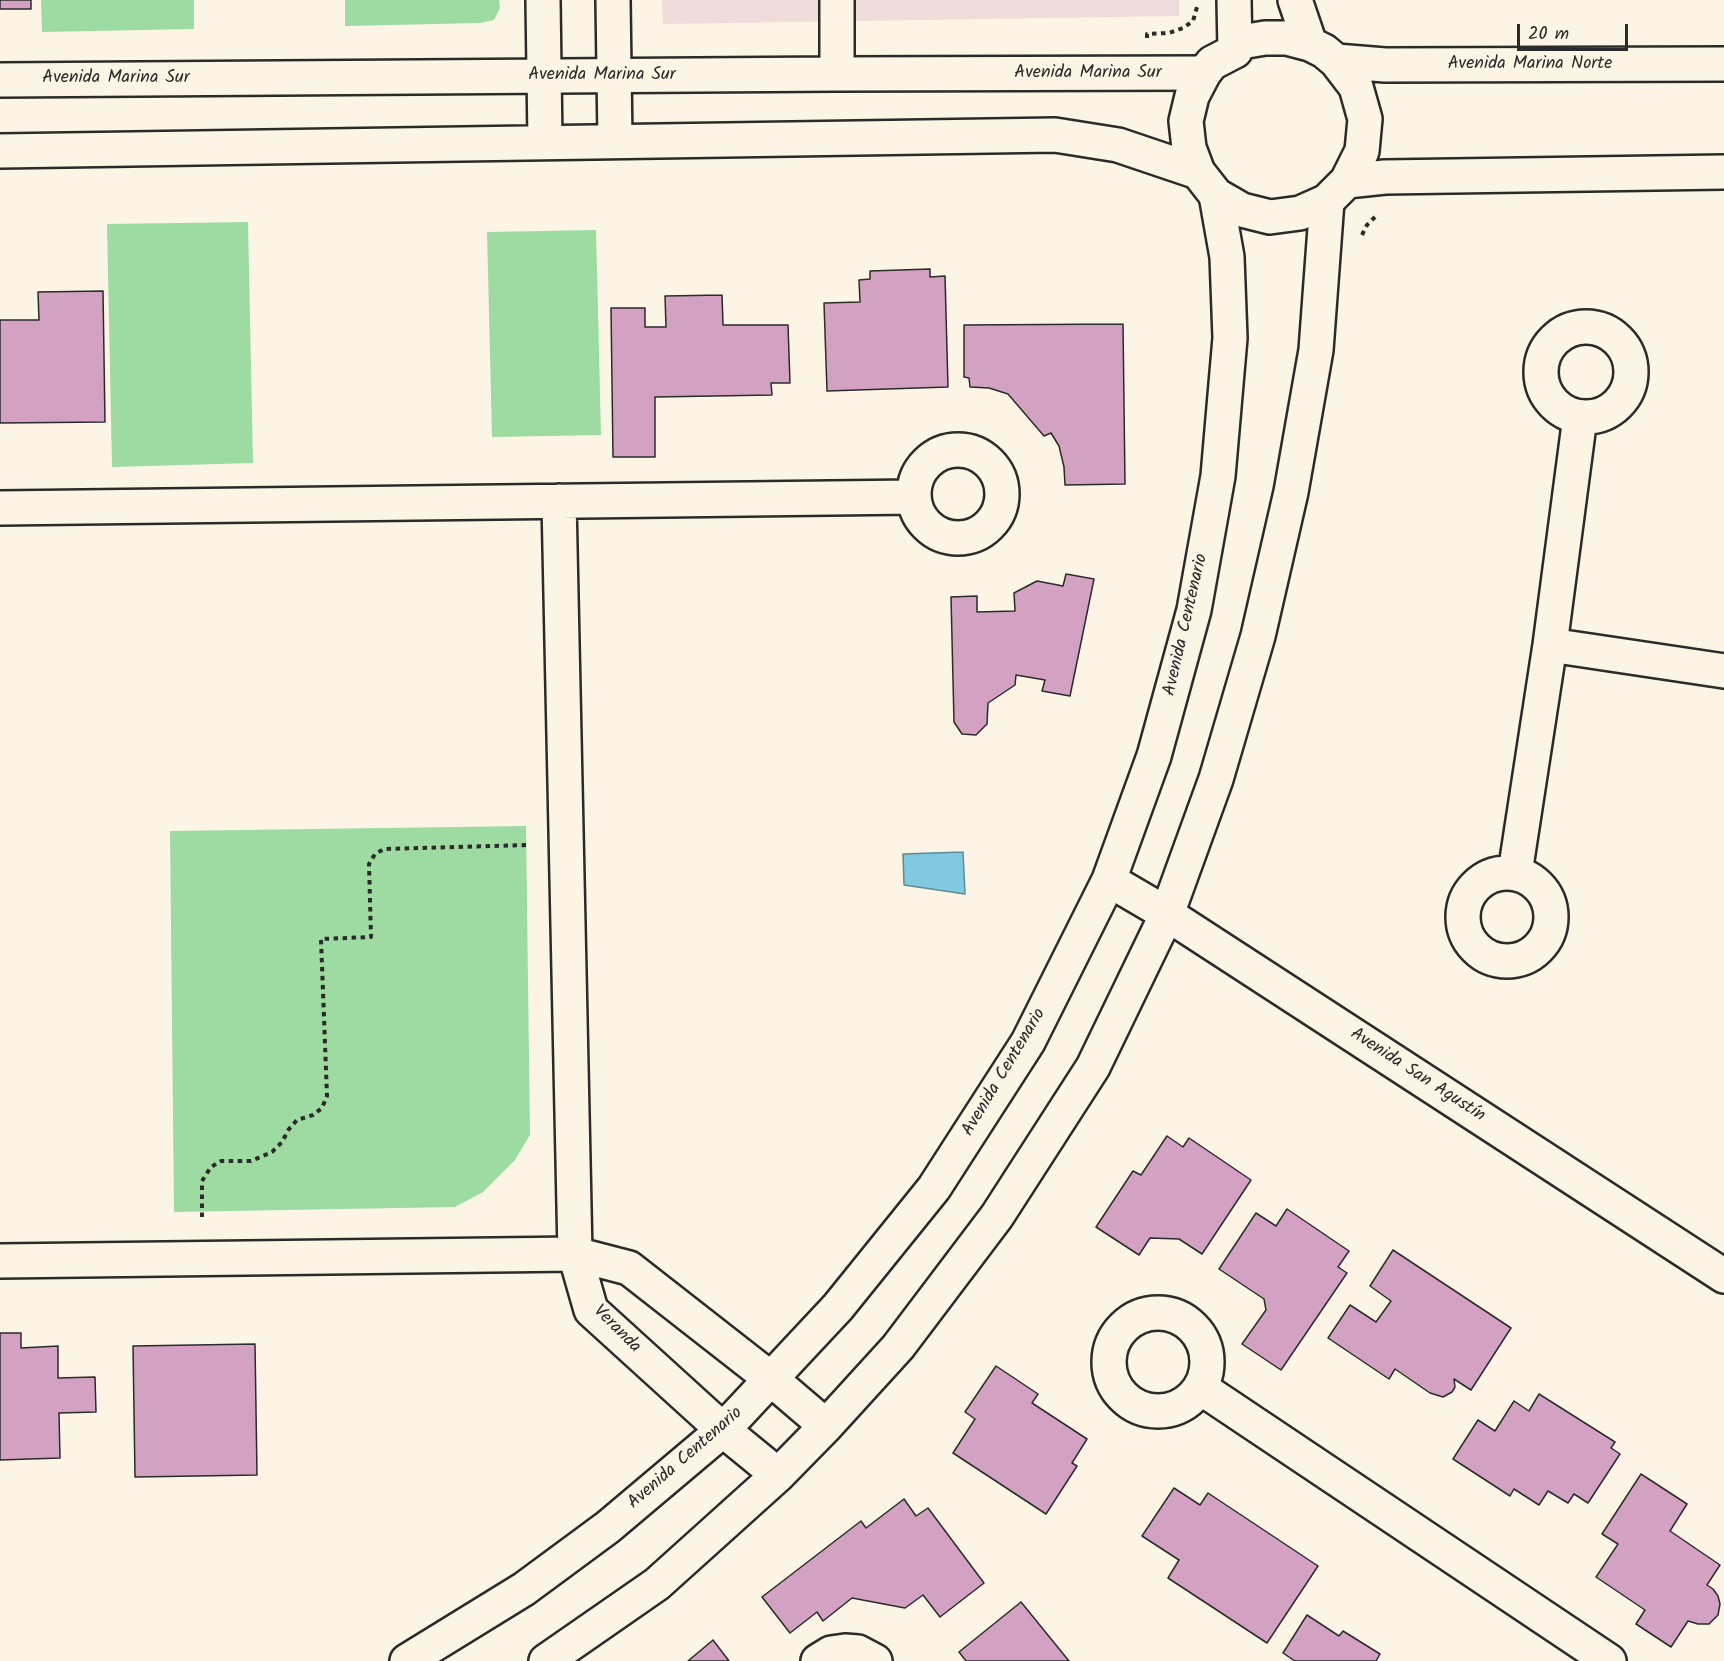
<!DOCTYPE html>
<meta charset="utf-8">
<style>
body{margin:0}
#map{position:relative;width:1724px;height:1661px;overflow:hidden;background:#fcf5e5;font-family:Kalam,sans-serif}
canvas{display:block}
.scale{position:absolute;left:1517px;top:24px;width:111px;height:27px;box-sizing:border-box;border:3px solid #2b2b2b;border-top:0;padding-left:8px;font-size:18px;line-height:21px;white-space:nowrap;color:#2b2b2b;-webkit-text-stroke:4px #fcf5e5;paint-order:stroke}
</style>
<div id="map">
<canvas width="1724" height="1661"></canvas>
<div class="scale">20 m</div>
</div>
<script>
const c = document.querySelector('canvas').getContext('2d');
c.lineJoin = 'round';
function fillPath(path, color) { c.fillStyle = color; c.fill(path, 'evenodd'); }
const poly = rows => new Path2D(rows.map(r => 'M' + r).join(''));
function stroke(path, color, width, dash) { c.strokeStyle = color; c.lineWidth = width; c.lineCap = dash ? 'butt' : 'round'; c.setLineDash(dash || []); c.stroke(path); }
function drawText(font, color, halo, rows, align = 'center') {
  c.font = font + ' Kalam,sans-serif'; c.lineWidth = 5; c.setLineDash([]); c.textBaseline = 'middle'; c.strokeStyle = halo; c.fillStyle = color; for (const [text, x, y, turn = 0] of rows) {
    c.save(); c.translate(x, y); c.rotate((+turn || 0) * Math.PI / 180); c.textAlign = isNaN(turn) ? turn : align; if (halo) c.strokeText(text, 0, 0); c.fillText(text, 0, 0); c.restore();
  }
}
const built = poly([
 [662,0,1179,0,1179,16,663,24]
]);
const green = poly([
 [41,0,194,0,194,29,42,32],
 [345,0,499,0,500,8,494,20,480,23,345,26],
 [248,222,253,463,112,467,107,224],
 [596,230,601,435,492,437,487,232],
 [526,826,530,1135,515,1160,483,1192,455,1207,174,1212,170,831]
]);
const water = poly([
 [963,852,965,894,904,885,903,854,963,852]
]);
const building = poly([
 [0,0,31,0,31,9,0,9,0,0],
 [930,269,930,277,945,276,948,387,827,391,824,303,860,302,859,280,870,279,870,271,930,269],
 [103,291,105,422,0,423,0,320,39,320,38,292,103,291],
 [722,295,723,325,788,325,790,383,771,383,772,395,655,397,655,457,613,457,611,308,645,308,645,327,666,327,665,296,722,295],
 [1123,324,1125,484,1065,485,1064,467,1059,446,1051,433,1044,436,1008,394,989,388,970,387,969,378,964,377,964,325,1123,324],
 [1066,574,1094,579,1070,696,1042,691,1045,680,1016,675,1015,685,988,703,987,724,976,735,962,734,954,722,951,597,977,596,977,612,1015,611,1014,593,1037,581,1063,586,1066,574],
 [1167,1136,1183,1147,1189,1138,1251,1180,1202,1254,1179,1239,1150,1238,1139,1255,1096,1227,1133,1171,1141,1175,1167,1136],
 [1287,1209,1349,1251,1338,1267,1347,1273,1281,1370,1242,1344,1266,1310,1264,1299,1219,1269,1256,1213,1276,1226,1287,1209],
 [1393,1250,1511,1328,1471,1390,1454,1379,1455,1387,1452,1392,1443,1397,1430,1393,1395,1369,1389,1379,1328,1338,1350,1305,1376,1322,1391,1301,1370,1286,1393,1250],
 [0,1333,21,1333,21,1348,58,1346,58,1378,95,1377,96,1412,59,1413,60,1458,0,1460,0,1333],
 [255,1344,257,1475,135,1477,133,1346,255,1344],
 [996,1366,1038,1394,1032,1403,1087,1439,1072,1463,1077,1466,1046,1514,953,1453,975,1419,965,1412,996,1366],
 [1539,1394,1615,1442,1611,1448,1620,1454,1588,1503,1574,1494,1568,1503,1548,1491,1539,1505,1514,1489,1510,1496,1453,1459,1478,1420,1495,1431,1514,1401,1529,1411,1539,1394],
 [1641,1474,1687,1504,1670,1531,1720,1565,1707,1585,1713,1589,1718,1596,1720,1604,1718,1615,1709,1624,1698,1624,1688,1621,1671,1647,1636,1624,1645,1610,1596,1577,1618,1544,1602,1534,1641,1474],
 [1174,1488,1200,1505,1208,1493,1318,1566,1267,1643,1168,1578,1179,1560,1142,1536,1174,1488],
 [904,1499,916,1516,928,1508,984,1583,940,1617,923,1595,905,1608,852,1598,823,1621,817,1612,790,1633,762,1597,861,1521,866,1528,904,1499],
 [1021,1602,1069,1661,966,1661,959,1652,1021,1602],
 [1307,1615,1339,1636,1343,1631,1380,1654,1376,1661,1295,1661,1283,1653,1307,1615],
 [713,1640,729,1661,688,1661,713,1640]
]);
const path = poly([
 [1147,38,1147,34,1169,33,1183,28,1193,21,1197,7],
 [1362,235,1367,225,1377,215],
 [202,1217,202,1181,211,1167,221,1161,251,1161,272,1152,282,1142,289,1129,297,1120,313,1115,322,1108,327,1096,321,939,371,937,369,864,375,854,384,849,530,845]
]);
const minor = poly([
 [543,0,545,142],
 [613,0,615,141],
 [837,74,837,0],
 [0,80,837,74,1204,73],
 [0,151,1055,135,1118,145,1198,172],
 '1541 372a45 45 0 1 1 90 0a45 45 0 1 1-90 0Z',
 '914 494a44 44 0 1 1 88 0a44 44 0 1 1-88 0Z',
 [559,501,575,1254,591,1310,723,1430,778,1475],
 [0,508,914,497],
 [1550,645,1724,671],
 '1463 917a44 44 0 1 1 88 0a44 44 0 1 1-88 0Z',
 [1515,873,1550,645,1580,417],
 [1109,880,1167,914,1724,1276],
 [0,1261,575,1254,629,1268,771,1379,826,1426],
 '1109 1362a49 49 0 1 1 98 0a49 49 0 1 1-98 0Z',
 [1201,1388,1609,1661],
 [407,1661,524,1589,608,1527,723,1430,838,1307,934,1188,1028,1042,1109,880,1154,756,1194,610,1218,476,1230,338,1227,257,1216,195],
 [546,1661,657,1584,778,1475,826,1426,898,1347,997,1216,1093,1067,1167,914,1216,779,1258,636,1291,492,1316,350,1327,201],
 [818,1661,831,1653,845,1651,858,1652,875,1661]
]);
const major = poly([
 [1234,0,1235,51],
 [1295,0,1310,44],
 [1265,38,1287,38,1310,44,1324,51,1336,61,1356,87,1365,119,1362,151,1347,181,1327,201,1300,213,1270,217,1242,210,1216,195,1198,172,1189,148,1186,121,1192,96,1204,73,1212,63,1235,51,1235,43,1265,38],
 [1336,61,1385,65,1724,64],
 [1347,181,1385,177,1724,172]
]);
const streetNames = [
 ["Avenida Marina Norte",1530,65],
 ["Avenida Marina Sur",1088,74],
 ["Avenida Marina Sur",602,76],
 ["Avenida Marina Sur",116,79],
 ["Avenida Centenario",1187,625,-77],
 ["Avenida Centenario",1005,1073,-59],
 ["Avenida San Agustín",1417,1076,33],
 ["Veranda",616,1330,45],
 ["Avenida Centenario",686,1459,-41]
];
fillPath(built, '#f0dcda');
fillPath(green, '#9edba2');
fillPath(water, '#81c9e1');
stroke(water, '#5f8a98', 1.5);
fillPath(building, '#d3a2c2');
stroke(building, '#2b2b2b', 1.5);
stroke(minor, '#2b2b2b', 38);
stroke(major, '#2b2b2b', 38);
stroke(path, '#2b2b2b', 4, [4.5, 4.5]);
stroke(minor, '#fcf5e5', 33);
stroke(major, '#fcf5e5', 33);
drawText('18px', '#2b2b2b', '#fcf5e5', streetNames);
</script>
